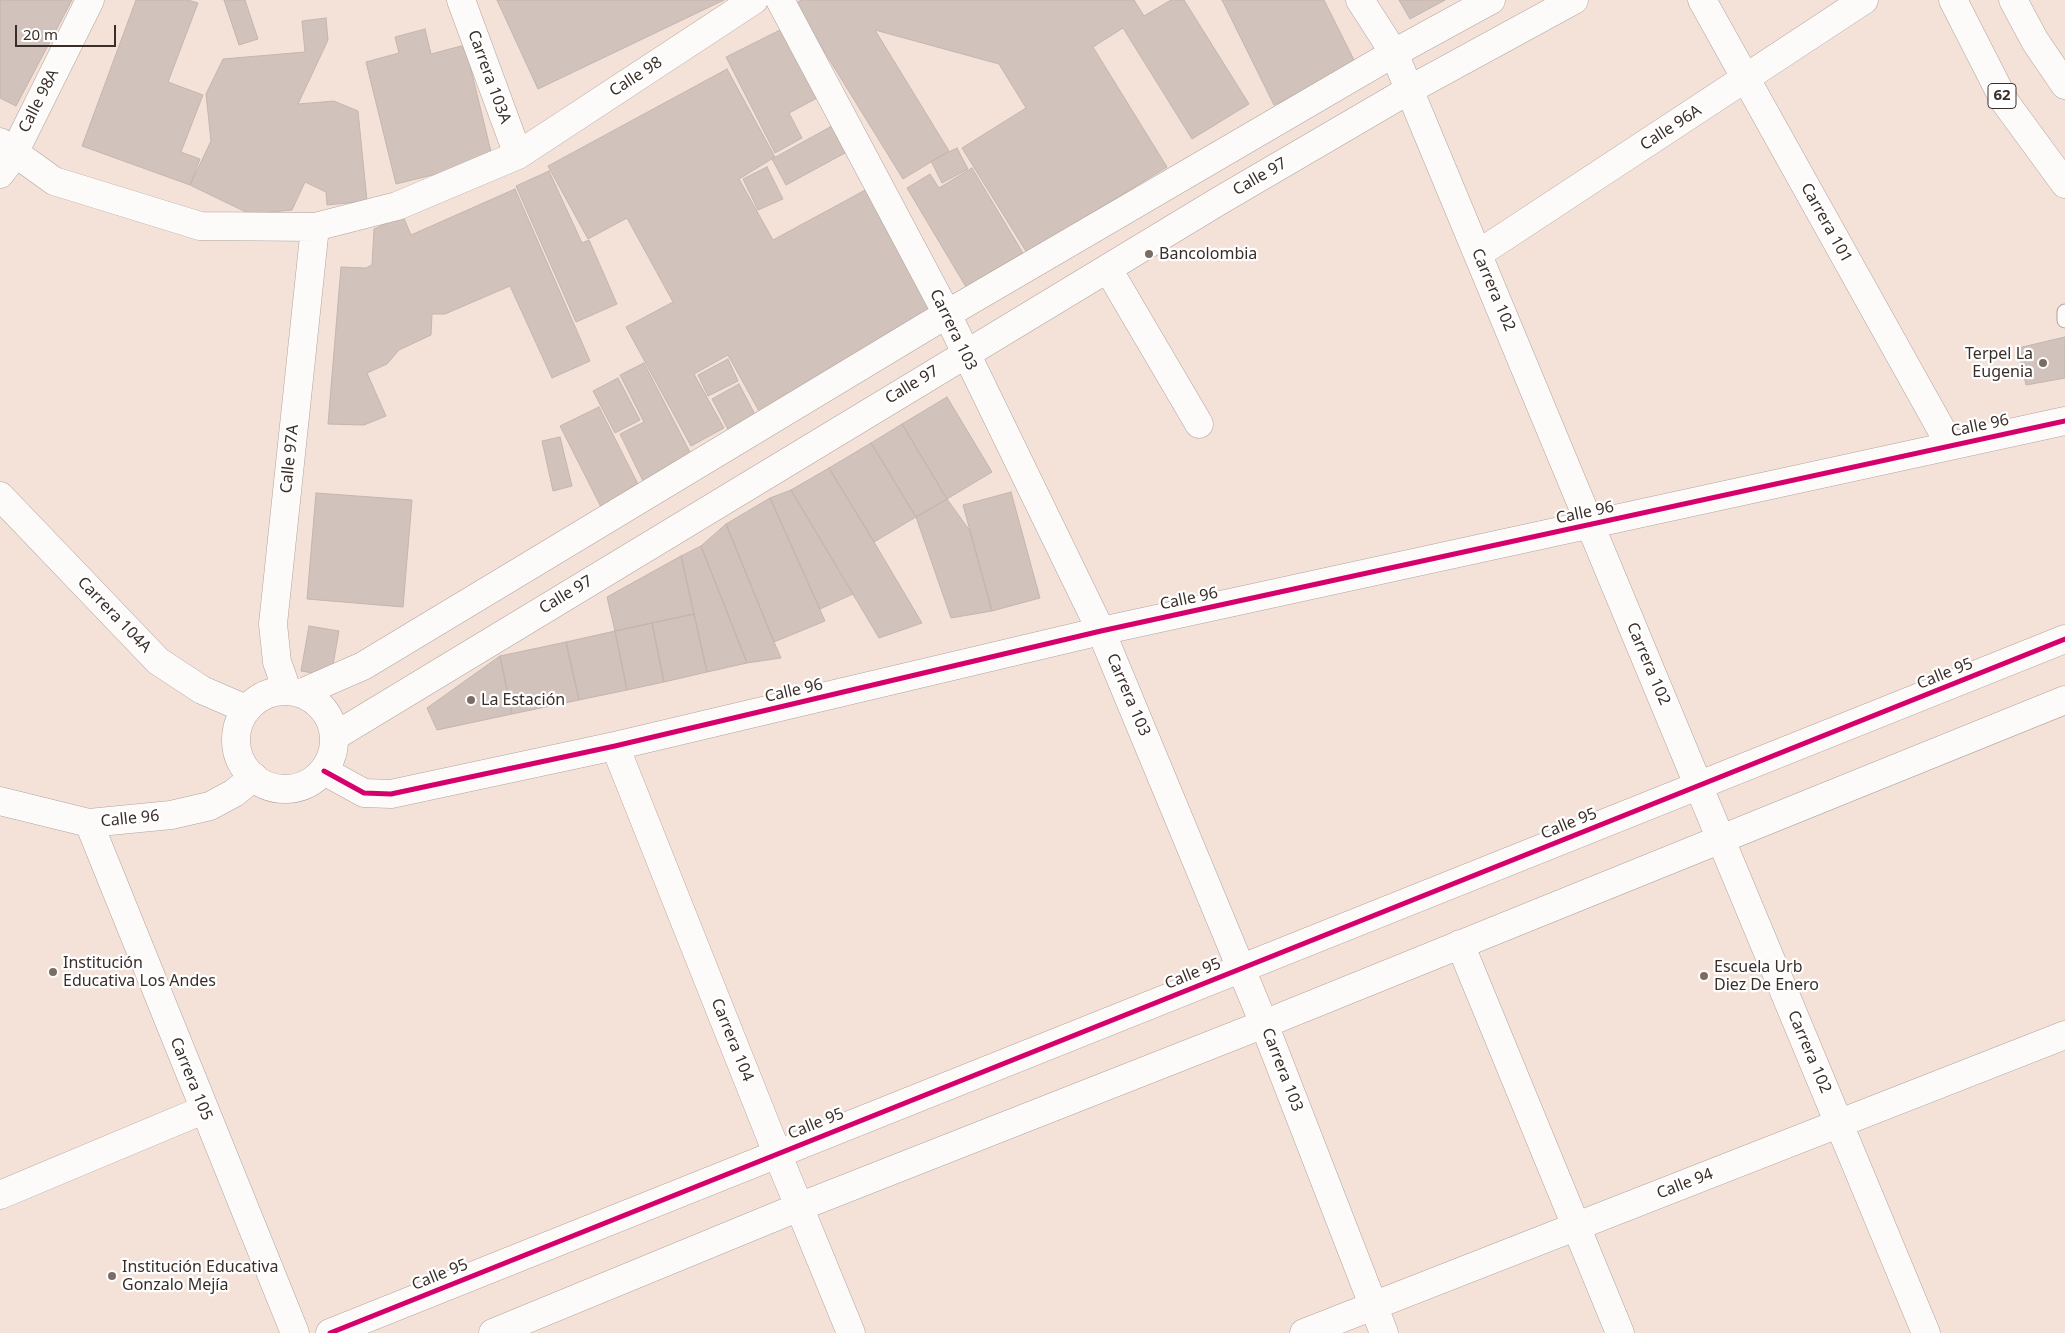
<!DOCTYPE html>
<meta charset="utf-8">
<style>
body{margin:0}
#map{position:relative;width:2065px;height:1333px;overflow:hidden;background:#f4e2d9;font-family:"Noto Sans",sans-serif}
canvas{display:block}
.scale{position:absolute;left:15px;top:25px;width:101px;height:22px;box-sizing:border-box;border:2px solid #3a2e28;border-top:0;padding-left:6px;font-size:15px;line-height:18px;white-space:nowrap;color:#3a2e28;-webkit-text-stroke:4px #fff;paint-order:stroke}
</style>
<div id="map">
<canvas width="2065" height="1333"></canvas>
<div class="scale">20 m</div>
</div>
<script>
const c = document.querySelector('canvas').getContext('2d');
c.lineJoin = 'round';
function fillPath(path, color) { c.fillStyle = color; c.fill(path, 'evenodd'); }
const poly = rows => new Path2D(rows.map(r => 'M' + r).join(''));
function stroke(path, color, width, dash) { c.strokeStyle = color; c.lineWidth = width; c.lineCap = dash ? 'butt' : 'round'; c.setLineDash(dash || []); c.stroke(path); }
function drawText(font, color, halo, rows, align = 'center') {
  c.font = font + ' "Noto Sans",sans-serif'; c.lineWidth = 4.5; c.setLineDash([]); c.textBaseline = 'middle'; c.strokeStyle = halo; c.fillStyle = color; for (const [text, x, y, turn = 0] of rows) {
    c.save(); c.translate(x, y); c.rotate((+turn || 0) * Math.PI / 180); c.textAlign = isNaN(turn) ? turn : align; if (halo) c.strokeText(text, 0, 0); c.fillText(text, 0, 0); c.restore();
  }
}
const building = poly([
 [0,0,72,0,16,106,0,98,0,0],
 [136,0,188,0,198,3,168,82,203,95,181,152,200,159,190,185,82,146,136,0],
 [224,0,245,0,258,39,239,45,224,0],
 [497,0,724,0,538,89,497,0],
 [801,0,1134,0,1144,16,1171,0,1184,0,1249,104,1192,139,1123,28,1093,47,1167,167,1027,253,962,148,1026,108,999,64,875,30,949,151,903,179,795,4,801,0],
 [1222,0,1324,0,1356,64,1274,105,1222,0],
 [1399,0,1445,0,1410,19,1399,0],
 [326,18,328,40,298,104,334,101,358,111,367,201,327,205,326,192,305,182,292,210,250,214,190,185,211,141,206,94,223,59,305,52,302,21,326,18],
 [784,28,819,97,789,113,802,138,775,153,726,57,784,28],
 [425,29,431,54,465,45,493,160,396,184,366,62,399,53,395,37,425,29],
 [727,69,775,157,739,179,773,240,869,188,938,316,760,413,728,355,694,374,724,428,691,446,626,327,673,302,627,218,588,239,548,166,727,69],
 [841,121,856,147,786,185,772,159,841,121],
 [957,148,968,169,942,183,931,161,957,148],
 [767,167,783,199,758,210,743,179,767,167],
 [972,168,1023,253,966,287,907,188,930,174,939,188,972,168],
 [549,171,582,243,589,240,617,304,576,322,516,186,549,171],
 [515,189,590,361,552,378,510,286,445,314,432,314,431,335,399,350,387,364,367,373,386,416,364,425,328,424,341,267,366,268,372,265,374,229,403,216,411,235,515,189],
 [2065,337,2065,378,2026,385,2018,348,2065,337],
 [728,359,738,381,708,396,698,375,728,359],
 [644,363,693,458,644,483,620,434,644,422,620,375,644,363],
 [618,378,640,420,615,433,593,391,618,378],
 [739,384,759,422,732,437,712,399,739,384],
 [947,397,992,472,947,499,902,424,947,397],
 [599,407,640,488,601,507,560,426,599,407],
 [902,424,947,499,916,517,871,443,902,424],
 [560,437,572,486,553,491,542,441,560,437],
 [871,443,916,517,874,542,829,468,871,443],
 [829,468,874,542,922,623,879,638,791,490,829,468],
 [791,490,853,594,820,609,770,498,791,490],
 [1011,492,1040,598,992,611,963,505,1011,492],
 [316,493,412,500,403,607,307,599,316,493],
 [770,498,825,621,774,642,726,524,770,498],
 [947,499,970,531,992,611,951,618,916,517,947,499],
 [726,524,774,642,781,658,747,663,701,546,726,524],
 [701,546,747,663,707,672,681,556,701,546],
 [681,556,694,614,615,631,607,597,681,556],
 [694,614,707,672,664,682,652,623,694,614],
 [652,623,664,682,627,690,615,631,652,623],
 [309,626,339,631,331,676,301,671,309,626],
 [615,631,627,690,579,700,566,642,615,631],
 [566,642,579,700,512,714,500,656,566,642],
 [500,656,512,714,437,730,427,708,500,656]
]);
const lane = poly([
 [2065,312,2065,320]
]);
const street = poly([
 [461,0,518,155],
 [780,0,947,314,1101,631,1264,1024,1384,1333],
 [1360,0,1394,53,1926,1333],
 [1702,0,1950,445],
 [0,142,54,181,200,226,315,227,397,206,518,155,754,0],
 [0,174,10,161,90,0],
 [1478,254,1864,0],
 [1108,269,1199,424],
 [0,496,158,661,202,690,246,709],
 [287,690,277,662,273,624,315,227],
 '236 740a49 49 0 1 1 98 0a49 49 0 1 1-98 0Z',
 [301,693,363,666,947,314,1394,53,1491,0],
 [335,736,1219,201,1409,90,1574,0],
 [615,746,777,1153,851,1333],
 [324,771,364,793,391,794,615,746,1101,631,2065,421],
 [0,801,89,823,171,815,210,806,234,793,254,777],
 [89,823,295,1333],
 [1460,944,1620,1333],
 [0,1195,203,1110],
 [330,1333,2065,639],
 [493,1333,799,1207,1264,1024,2065,700],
 [1304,1333,2065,1035]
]);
const highway = poly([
 [1953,0,2005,102,2065,184],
 [2013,0,2035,41,2065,85]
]);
const cycleway = poly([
 [324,771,364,793,391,794,615,746,1101,631,2065,421],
 [330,1333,2065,639]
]);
const markers = [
 [1149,254,5,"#7b6d66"],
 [2043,363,5,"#7b6d66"],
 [471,700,5,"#7b6d66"],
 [53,972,5,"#7b6d66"],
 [1704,976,5,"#7b6d66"],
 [112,1276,5,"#7b6d66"]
];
const shields = [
 [2002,96,28]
];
const shieldNames = [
 ["62",2002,96]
];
const streetNames = [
 ["Carrera 103A",489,77,70],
 ["Calle 98",636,77,-33],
 ["Calle 98A",39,101,-63],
 ["Calle 96A",1671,128,-33],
 ["Calle 97",1260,177,-30],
 ["Carrera 101",1826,223,61],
 ["Carrera 102",1493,290,67],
 ["Carrera 103",953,330,64],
 ["Calle 97",912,385,-31],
 ["Calle 96",1980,426,-12],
 ["Calle 97A",290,459,-84],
 ["Calle 96",1585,513,-12],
 ["Calle 97",566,595,-31],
 ["Calle 96",1189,599,-12],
 ["Carrera 104A",114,615,46],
 ["Carrera 102",1648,664,67],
 ["Calle 95",1945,674,-22],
 ["Calle 96",794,691,-13],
 ["Carrera 103",1128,695,67],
 ["Calle 96",130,819,-6],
 ["Calle 95",1569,824,-22],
 ["Calle 95",1193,974,-22],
 ["Carrera 104",732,1040,68],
 ["Carrera 102",1809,1052,67],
 ["Carrera 103",1282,1070,69],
 ["Carrera 105",191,1079,68],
 ["Calle 95",816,1124,-22],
 ["Calle 94",1685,1184,-21],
 ["Calle 95",440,1275,-22]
];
const poiNames = [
 ["Bancolombia",1159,254],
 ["Terpel La",2033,354,"right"],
 ["Eugenia",2033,372,"right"],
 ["La Estación",481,700],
 ["Institución",63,963],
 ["Educativa Los Andes",63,981],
 ["Escuela Urb",1714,967],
 ["Diez De Enero",1714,985],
 ["Institución Educativa",122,1267],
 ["Gonzalo Mejía",122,1285]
];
fillPath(building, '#d1c2bb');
stroke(building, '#c3b5af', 1);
stroke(lane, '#b0a39c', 17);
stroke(street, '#b0a39c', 29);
stroke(highway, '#b0a39c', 29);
stroke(lane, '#fdfbf9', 15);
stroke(street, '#fdfbf9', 28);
stroke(highway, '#fdfbf9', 28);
stroke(cycleway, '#d6006c', 5);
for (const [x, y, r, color] of markers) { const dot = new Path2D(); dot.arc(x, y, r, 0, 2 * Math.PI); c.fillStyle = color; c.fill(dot); stroke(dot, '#fff', 2); }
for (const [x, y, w] of shields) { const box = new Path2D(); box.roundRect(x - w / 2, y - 12.5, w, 25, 4); c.fillStyle = '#fff'; c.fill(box); stroke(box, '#3a2e28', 1); }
drawText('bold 15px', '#3a2e28', null, shieldNames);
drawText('16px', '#3a2e28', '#fff', streetNames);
drawText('16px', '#3a2e28', '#fff', poiNames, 'left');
</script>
